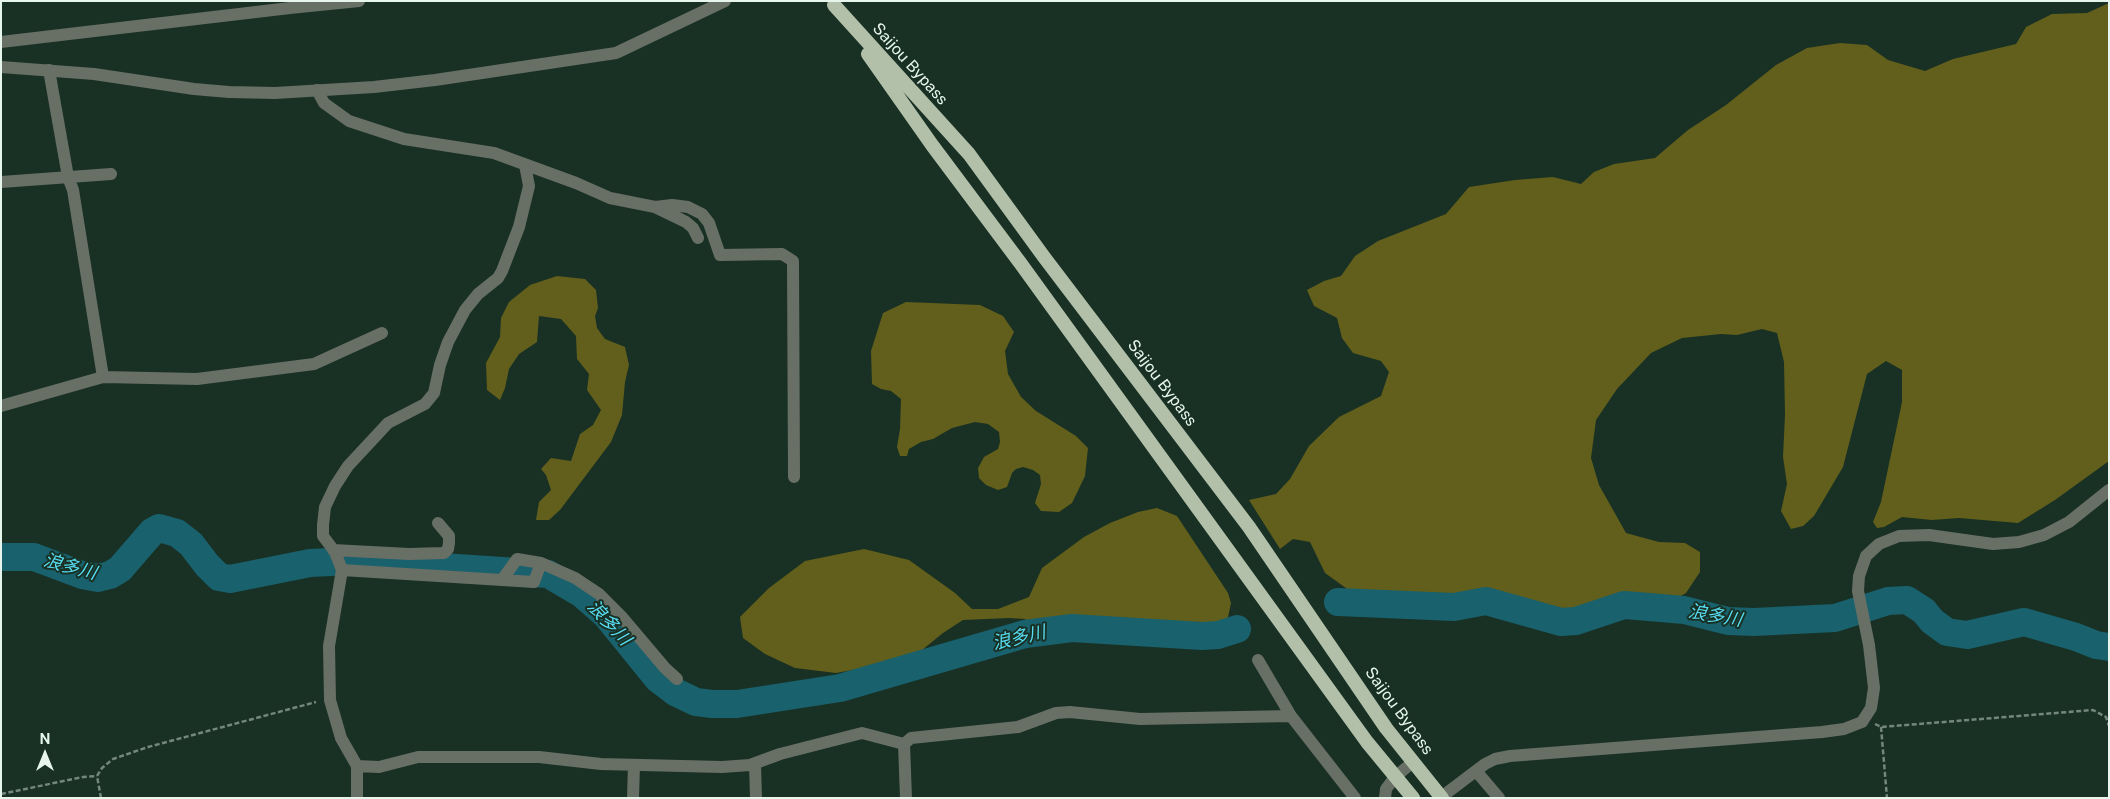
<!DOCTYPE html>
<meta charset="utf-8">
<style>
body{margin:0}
#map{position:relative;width:2110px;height:799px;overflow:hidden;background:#193024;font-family:"Public Sans",sans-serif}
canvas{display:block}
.frame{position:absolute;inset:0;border:2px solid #e7f6ed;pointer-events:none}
.north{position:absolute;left:20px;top:729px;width:50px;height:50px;-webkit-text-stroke:4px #193024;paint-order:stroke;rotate:0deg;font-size:14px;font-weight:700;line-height:20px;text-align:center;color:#e7f6ed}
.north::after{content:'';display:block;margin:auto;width:18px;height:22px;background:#e7f6ed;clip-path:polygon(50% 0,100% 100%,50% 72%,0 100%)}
</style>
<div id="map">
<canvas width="2110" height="799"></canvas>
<div class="frame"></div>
<div class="north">N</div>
</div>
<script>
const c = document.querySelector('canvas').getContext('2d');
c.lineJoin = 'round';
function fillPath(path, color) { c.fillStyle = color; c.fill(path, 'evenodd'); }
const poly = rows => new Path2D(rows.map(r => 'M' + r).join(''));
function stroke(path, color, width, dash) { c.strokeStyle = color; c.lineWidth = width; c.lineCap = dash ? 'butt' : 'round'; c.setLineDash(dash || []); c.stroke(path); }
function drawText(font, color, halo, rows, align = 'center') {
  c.font = font + ' "Public Sans","Noto Sans JP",sans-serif'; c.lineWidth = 4; c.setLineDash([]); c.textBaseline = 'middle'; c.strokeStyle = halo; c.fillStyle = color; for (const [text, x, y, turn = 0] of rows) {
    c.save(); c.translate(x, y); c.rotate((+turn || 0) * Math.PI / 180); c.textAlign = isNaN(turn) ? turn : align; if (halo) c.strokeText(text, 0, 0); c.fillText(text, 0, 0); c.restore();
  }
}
const forest = poly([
 [2109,3,2109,461,2055,500,2018,523,1959,518,1932,520,1902,517,1884,527,1877,528,1873,522,1881,502,1902,402,1902,370,1886,361,1867,374,1843,467,1814,516,1803,526,1791,529,1781,511,1787,484,1783,457,1785,415,1784,362,1777,333,1762,329,1737,335,1721,334,1682,338,1651,353,1617,389,1596,420,1591,458,1599,485,1626,533,1659,542,1685,543,1700,552,1700,572,1686,593,1672,601,1648,598,1617,598,1568,616,1544,614,1514,601,1486,595,1454,601,1363,597,1350,591,1325,573,1310,542,1293,539,1280,549,1249,500,1276,494,1290,479,1309,446,1339,417,1381,396,1389,372,1381,361,1353,353,1342,338,1337,318,1314,306,1307,290,1324,281,1341,276,1355,256,1378,241,1446,214,1469,187,1515,180,1553,177,1581,184,1594,172,1614,164,1655,158,1688,130,1726,105,1776,65,1807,48,1840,43,1867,45,1888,60,1925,71,1953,59,2016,44,2026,27,2052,14,2087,13],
 [557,276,585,279,596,290,598,308,595,316,597,328,605,339,625,347,629,365,625,382,622,415,611,442,560,510,549,520,536,520,539,502,551,490,546,475,541,469,551,458,571,461,580,434,593,425,601,410,587,390,589,374,577,359,576,336,561,319,539,316,537,342,519,354,509,369,505,388,500,400,487,390,486,363,500,337,501,318,509,302,530,285],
 [906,302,980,305,1003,316,1014,332,1005,351,1008,374,1021,397,1036,411,1076,436,1088,448,1085,476,1072,503,1059,512,1041,511,1035,503,1041,484,1040,475,1033,470,1023,467,1016,469,1012,473,1007,487,998,490,986,485,979,478,978,468,984,457,998,449,1000,442,999,432,988,424,975,422,952,428,933,439,921,442,909,449,907,456,900,456,897,447,900,429,901,399,891,391,881,389,872,384,871,351,883,313],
 [1157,508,1177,516,1228,593,1231,603,1227,622,1216,641,1200,645,1163,645,1076,636,1045,639,1031,627,1025,619,1009,618,963,620,943,633,922,650,875,666,836,673,795,668,765,654,743,638,740,617,769,588,805,561,864,549,909,560,955,593,972,609,998,609,1029,597,1042,568,1084,537,1110,523,1138,512]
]);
const river = poly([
 [1,557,34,557,82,575,98,578,110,575,120,569,152,532,159,528,177,533,191,544,207,565,219,577,230,579,310,563,351,561,548,574,582,594,606,615,658,679,675,692,696,702,712,704,737,704,840,688,1025,634,1072,628,1202,636,1218,635,1237,629],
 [1338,602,1454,607,1486,601,1561,622,1576,621,1624,605,1637,606,1684,610,1728,621,1754,622,1835,618,1888,601,1907,600,1924,611,1932,621,1947,632,1967,635,2024,622,2076,637,2096,645,2109,647]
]);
const path = poly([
 [1875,724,1881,727,2093,710,2106,717,2109,726],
 [1881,727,1887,798],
 [1,794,83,777,97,776],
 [101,798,97,776,102,768,113,759,148,747,316,702]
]);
const minor = poly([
 [1,42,290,8,359,1],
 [49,70,68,177,73,190,103,377],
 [317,90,324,103,349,121,404,139,494,153,576,183,610,198,655,207,686,222,693,228,698,238],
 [1,182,111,174],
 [655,207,672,205,688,207,702,214,709,223,720,255,782,254,793,261,794,477],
 [1,406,103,377,197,379,314,364,382,333],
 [333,550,409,554,444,553,448,549,449,543,449,536,438,523],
 [541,563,575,578,599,594,621,616,665,668,677,679],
 [342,570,329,646,330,700,341,738,357,766,379,767,418,757,539,757,601,764,722,767,750,765,780,754,862,733,904,744],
 [502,580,517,559,541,563,534,582,342,570,335,552,323,536,323,525,325,507,335,486,348,466,388,423,425,404,434,393,440,365,448,342,465,310,478,294,498,278,502,271,519,227,529,186,525,165],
 [1258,660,1291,716,1355,798],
 [904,744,911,738,1018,727,1056,713,1070,712,1140,719,1291,716],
 [904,744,906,798],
 [755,763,756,798],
 [1476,771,1499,798],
 [357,798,357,766],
 [633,798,634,765],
 [1385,798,1386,789,1395,777,1413,762],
 [1440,798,1485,764,1495,759,1510,756,1822,732,1844,729,1862,722,1871,708,1874,688,1869,645,1858,591,1859,576,1866,556,1879,544,1899,536,1929,535,1993,544,2019,542,2044,535,2069,522,2109,490]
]);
const tertiary = poly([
 [1,67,94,74,194,89,229,92,275,93,374,87,435,80,616,53,725,1]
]);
const trunk = poly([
 [834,5,969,154,1044,257,1249,527,1386,728,1442,798],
 [868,54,932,145,1021,264,1367,742,1413,798]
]);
const streetNames = [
 ["Saijou Bypass",910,64,48],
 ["Saijou Bypass",1162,383,53],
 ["Saijou Bypass",1399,711,54]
];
const waterNames = [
 ["浪多川",70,567,15],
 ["浪多川",1715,616,10],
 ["浪多川",609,623,47],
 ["浪多川",1019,638,-13]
];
fillPath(forest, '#615f1b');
stroke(river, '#18616d', 28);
stroke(path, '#74877d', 2.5, [5, 2.5]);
stroke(minor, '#686f65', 12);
stroke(tertiary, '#686f65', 12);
stroke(trunk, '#b2c0a9', 14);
drawText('16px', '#e7f6ed', '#193024', streetNames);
drawText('italic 18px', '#57dcf2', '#193024', waterNames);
</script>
